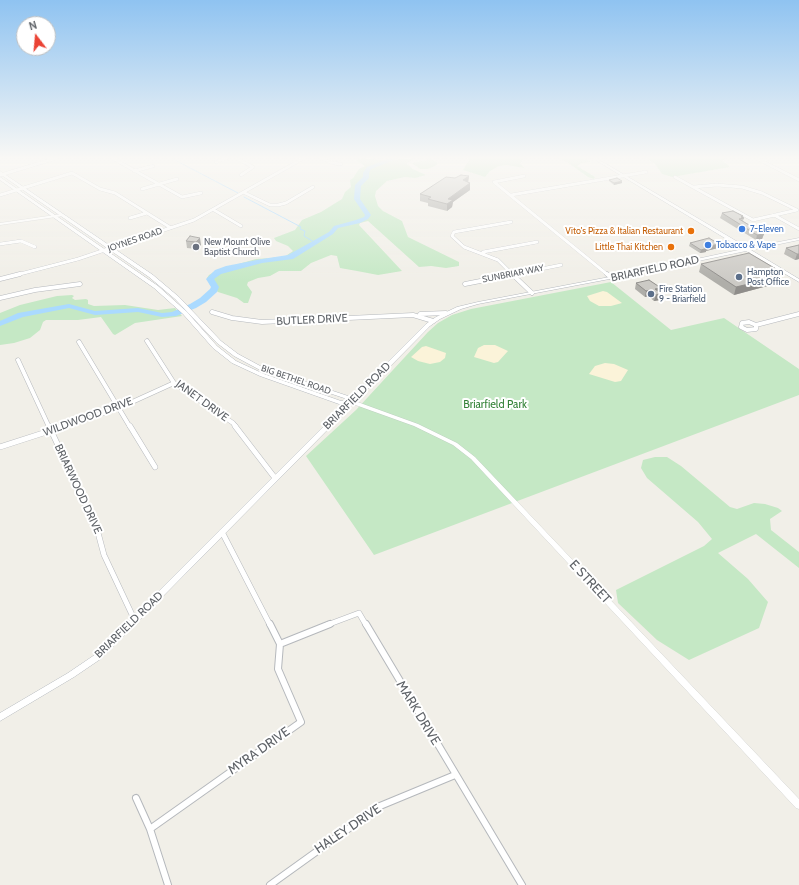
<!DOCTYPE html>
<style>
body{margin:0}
#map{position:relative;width:799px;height:885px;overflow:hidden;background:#f1efe8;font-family:Cabin,sans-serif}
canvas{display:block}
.north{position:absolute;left:16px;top:16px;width:40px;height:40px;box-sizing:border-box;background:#fff;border:1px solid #bfc1c3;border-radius:50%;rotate:344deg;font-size:11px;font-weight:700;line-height:16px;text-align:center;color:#5f6368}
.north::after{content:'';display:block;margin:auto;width:14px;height:18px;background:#ea4335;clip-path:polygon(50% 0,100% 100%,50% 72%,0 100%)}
</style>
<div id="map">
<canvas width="799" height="885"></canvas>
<div class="north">N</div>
</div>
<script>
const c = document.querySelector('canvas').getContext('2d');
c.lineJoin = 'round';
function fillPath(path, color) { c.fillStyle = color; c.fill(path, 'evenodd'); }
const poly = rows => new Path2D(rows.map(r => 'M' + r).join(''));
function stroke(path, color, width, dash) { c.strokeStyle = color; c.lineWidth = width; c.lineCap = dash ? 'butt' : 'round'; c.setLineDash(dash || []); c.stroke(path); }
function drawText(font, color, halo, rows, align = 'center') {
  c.font = font + ' Cabin,sans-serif'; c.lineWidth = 4; c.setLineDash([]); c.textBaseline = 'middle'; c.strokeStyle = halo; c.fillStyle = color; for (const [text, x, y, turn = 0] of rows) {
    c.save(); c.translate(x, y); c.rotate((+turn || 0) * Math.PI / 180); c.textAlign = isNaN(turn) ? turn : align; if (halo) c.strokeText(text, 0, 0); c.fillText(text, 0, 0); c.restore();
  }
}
const green = poly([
 [362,158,383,160,418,158,408,162,407,164,413,169,426,175,415,178,405,177,387,181,376,191,375,196,378,206,383,211,402,221,408,237,459,262,459,266,446,268,431,266,419,267,368,221,360,223,359,225,402,271,378,275,357,271,340,268,337,256,331,255,311,263,301,271,279,271,270,276,258,278,248,282,247,285,252,292,248,303,244,303,237,298,218,292,210,285,207,278,209,275,217,270,256,259,284,257,293,251,288,246,276,241,274,238,295,230,302,220,321,212,342,199,345,192,351,187,350,180,353,178,359,169,365,166,355,160],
 [467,158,524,158,520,164,525,168,507,165,499,166,490,171,485,177,463,170,469,160],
 [557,158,586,158,591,162,581,163,577,166,595,177,594,179,588,177,567,162],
 [646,158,725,158,723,161,730,167,672,177,662,174,655,164],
 [431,159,438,163,435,166,428,169,420,169,412,163],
 [611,282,671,330,724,318,799,369,799,395,374,555,306,456,356,410,428,332,438,323,452,315,471,309],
 [72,295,74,296,72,298,75,300,86,299,88,300,88,304,94,306,125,305,158,310,175,308,182,316,135,323,115,335,113,334,101,317,78,320,46,320,43,322,40,330,30,338,14,343,0,345,0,313,20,305,57,296],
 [655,457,667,457,681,466,730,507,737,509,754,503,765,504,778,508,782,511,770,519,771,530,799,552,799,568,756,534,718,553,748,579,768,602,759,628,689,660,657,640,618,603,616,590,704,546,712,539,698,522,647,478,641,468,643,460]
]);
const sand = poly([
 [603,291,607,292,622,303,611,306,599,306,590,301,587,296],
 [484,345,495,345,508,351,498,362,494,363,474,357,478,348],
 [426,346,446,353,445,358,440,362,430,364,418,361,411,357,422,347],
 [605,363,614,364,628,370,621,381,615,382,589,374,595,366]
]);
const stream = poly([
 [171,158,238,193],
 [244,197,301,227,300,229,305,231,304,236,314,242]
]);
const river = poly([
 [390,158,399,158,371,169,369,173,369,178,361,186,360,199,371,215,368,219,360,223,338,228,333,234,293,259,262,263,221,274,214,279,219,287,217,292,206,302,196,308,176,316,162,317,138,312,95,315,69,308,23,317,0,326,0,321,18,313,69,304,95,311,138,308,162,313,172,312,190,304,200,298,210,289,211,287,206,279,215,270,226,266,262,259,288,255,329,232,334,226,356,220,364,217,365,215,354,199,355,185,363,177,363,173,367,167,390,158]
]);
const minorFar3 = poly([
 [112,158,182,197,201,193],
 [236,158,253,167,241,175],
 [321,158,332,163,341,164],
 [756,158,799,180],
 [216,162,227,158],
 [134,171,153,166],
 [0,175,57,158],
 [524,176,494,182,608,275],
 [675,177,693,187],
 [717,185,742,187,762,193,797,210,753,220,693,187,717,185],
 [142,189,177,179],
 [245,193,270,205,278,205,286,203,313,187],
 [0,195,72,173,100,189,115,193,171,228],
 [511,195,646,172],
 [214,210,241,226],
 [774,215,799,229],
 [130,218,147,213],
 [511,222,454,232,452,236,464,247,498,260,513,275],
 [0,244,21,241,35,247],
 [483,252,537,242],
 [16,275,78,259,194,220,304,158],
 [511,275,561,265]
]);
const minorFar2 = poly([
 [512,274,532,293],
 [607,274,612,278],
 [0,279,20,274],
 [465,284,516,274],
 [0,298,35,290,80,284],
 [212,312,232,318,262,322,413,315,433,321],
 [420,314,446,313],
 [749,322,756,325,756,329,747,330,741,327,742,323,749,322],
 [756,325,799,314],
 [147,341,174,383,233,423,236,427],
 [79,342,130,427],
 [18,360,49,427],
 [62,427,119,408,174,383]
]);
const minorFar1 = poly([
 [49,426,97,529,104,555,135,621],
 [130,426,155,467],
 [235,426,275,478],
 [0,447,65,426],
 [222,532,270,625],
 [327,625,359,613,366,625]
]);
const minor = poly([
 [270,624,280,644],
 [366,624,522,885],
 [280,644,330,624],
 [136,798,150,829,168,885],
 [150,829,301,722,278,669,280,644],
 [270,885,380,806,455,775]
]);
const tertiary = poly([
 [62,214,63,214,63,216,0,225,0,223,62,214],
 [352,400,418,424,457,443,475,457,799,799,799,809,796,808,471,459,453,445,414,426,350,403,349,402,352,400]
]);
const secondary = poly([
 [596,158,748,248,799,238,799,240,751,250,799,279,799,282,746,251,641,273,478,304,461,309,440,319,430,326,102,658,74,677,0,721,0,713,68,673,96,654,346,404,339,404,260,376,232,363,213,348,183,314,154,288,0,180,0,177,158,286,187,312,217,346,236,361,264,374,341,401,347,401,344,398,260,370,234,356,217,343,175,299,149,277,0,174,0,171,153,275,179,297,221,341,238,354,264,368,348,396,351,399,426,324,436,317,457,307,478,302,641,271,743,249,592,158,596,158]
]);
const wall = poly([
 [469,176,468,182,470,183,470,190,453,202,452,207,447,211,428,206,428,203,420,201,420,194],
 [609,180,622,183,614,185,609,181],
 [722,213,743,216,742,217,744,218,743,221,764,234,762,239,756,240,720,218],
 [190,236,201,245,197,249,187,248,186,241],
 [690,243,718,248,706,251,706,252,700,253,689,246],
 [799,245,799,259,795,260,784,254,786,248],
 [701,264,775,273,771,285,734,295,699,272],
 [636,283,661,288,660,292,660,300,654,301,648,296,645,297,635,289]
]);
const shadedWall = poly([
 [469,176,468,183,463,180],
 [622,181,622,183,614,185,614,183],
 [470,183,470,190,453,202,452,207,447,211,447,204,448,199],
 [764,234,762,239,756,240,757,235],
 [200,238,201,245,197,249,196,242],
 [719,244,718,248,706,251,706,252,700,253,701,250,706,247],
 [797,254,799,254,799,259,795,260],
 [776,269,771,285,734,295,736,287,771,270],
 [661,288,659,294,655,289],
 [650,290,648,296,645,297,646,291],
 [662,294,660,300,654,301,656,295]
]);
const building = poly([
 [461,175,469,176,463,180,470,183,448,199,453,200,447,204,428,199,431,197,420,194,446,177,455,178,461,175],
 [617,178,622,181,614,183,609,180,617,178],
 [733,211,743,216,741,217,744,218,739,219,764,234,757,235,722,213,733,211],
 [190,236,200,238,196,242,186,241,190,236],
 [709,238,719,244,706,247,707,248,701,250,690,243,709,238],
 [799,245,799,254,797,254,786,248,799,245],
 [749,253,776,269,771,270,775,273,769,275,774,278,736,287,701,264,749,253],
 [649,280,661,288,655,289,662,294,656,295,650,290,646,291,636,283,649,280]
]);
const markers = [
 [742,229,4,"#3f7fe0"],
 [691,231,4,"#e8710a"],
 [708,245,4,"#3f7fe0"],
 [196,247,4,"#6b7280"],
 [671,247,4,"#e8710a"],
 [739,277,4,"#5c6f8a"],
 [651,294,4,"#5c6f8a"]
];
const farShopnames = [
 ["7-Eleven",750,229],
 ["Tobacco & Vape",716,245]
];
const farFoodnames = [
 ["Vito's Pizza & Italian Restaurant",683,231],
 ["Little Thai Kitchen",663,247]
];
const farStreetnames = [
 ["JOYNES ROAD",135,240,-19],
 ["SUNBRIAR WAY",513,274,-11],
 ["BIG BETHEL ROAD",296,380,19]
];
const farWorshipnames = [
 ["New Mount Olive",204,242],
 ["Baptist Church",204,252]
];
const farServicenames = [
 ["Hampton",747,272],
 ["Post Office",747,282],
 ["Fire Station",659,289],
 ["9 - Briarfield",659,299]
];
const streetNames = [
 ["BRIARFIELD ROAD",655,269,-12],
 ["BUTLER DRIVE",312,320,-3],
 ["BRIARFIELD ROAD",357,396,-45],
 ["JANET DRIVE",202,401,36],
 ["WILDWOOD DRIVE",88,417,-20],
 ["BRIARWOOD DRIVE",78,489,65],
 ["BRIARFIELD ROAD",129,625,-44]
];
const parkNames = [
 ["Briarfield Park",495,405]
];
const nearStreetnames = [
 ["E STREET",590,582,47],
 ["MARK DRIVE",418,713,59],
 ["MYRA DRIVE",259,751,-35],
 ["HALEY DRIVE",348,829,-34]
];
fillPath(green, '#c5e8c5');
fillPath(sand, '#fbf3d9');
stroke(stream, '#aadaff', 1);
fillPath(river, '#aadaff');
stroke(minorFar3, '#b5b8bc', 3.5);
stroke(minorFar2, '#b5b8bc', 5);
stroke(minorFar1, '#b5b8bc', 6);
stroke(minor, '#b5b8bc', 8);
stroke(tertiary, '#b5b8bc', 0.5);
stroke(secondary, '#b6babf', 1);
stroke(minorFar3, '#fff', 3);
stroke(minorFar2, '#fff', 4);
stroke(minorFar1, '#fff', 5);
stroke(minor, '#fff', 6);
fillPath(tertiary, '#fff');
fillPath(secondary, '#fff');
fillPath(wall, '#afaea9');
fillPath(shadedWall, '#8f8d8a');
fillPath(building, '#cccac5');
stroke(building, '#8f8d8a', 1);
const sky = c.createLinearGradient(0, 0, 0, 282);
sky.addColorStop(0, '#8fc3f1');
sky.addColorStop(0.56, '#f9f8f5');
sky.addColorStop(1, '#f9f8f500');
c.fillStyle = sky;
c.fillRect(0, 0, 799, 282);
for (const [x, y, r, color] of markers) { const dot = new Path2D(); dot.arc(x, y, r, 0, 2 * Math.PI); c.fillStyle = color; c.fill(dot); stroke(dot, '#fff', 1.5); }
drawText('9px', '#366cbe', '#fff', farShopnames, 'left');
drawText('9px', '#c56008', '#fff', farFoodnames, 'right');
drawText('9px', '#5f6368', '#fff', farStreetnames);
drawText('9px', '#5b616d', '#fff', farWorshipnames, 'left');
drawText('9px', '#4e5e75', '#fff', farServicenames, 'left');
drawText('11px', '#5f6368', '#fff', streetNames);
drawText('11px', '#348238', '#fff', parkNames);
drawText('13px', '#5f6368', '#fff', nearStreetnames);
</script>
